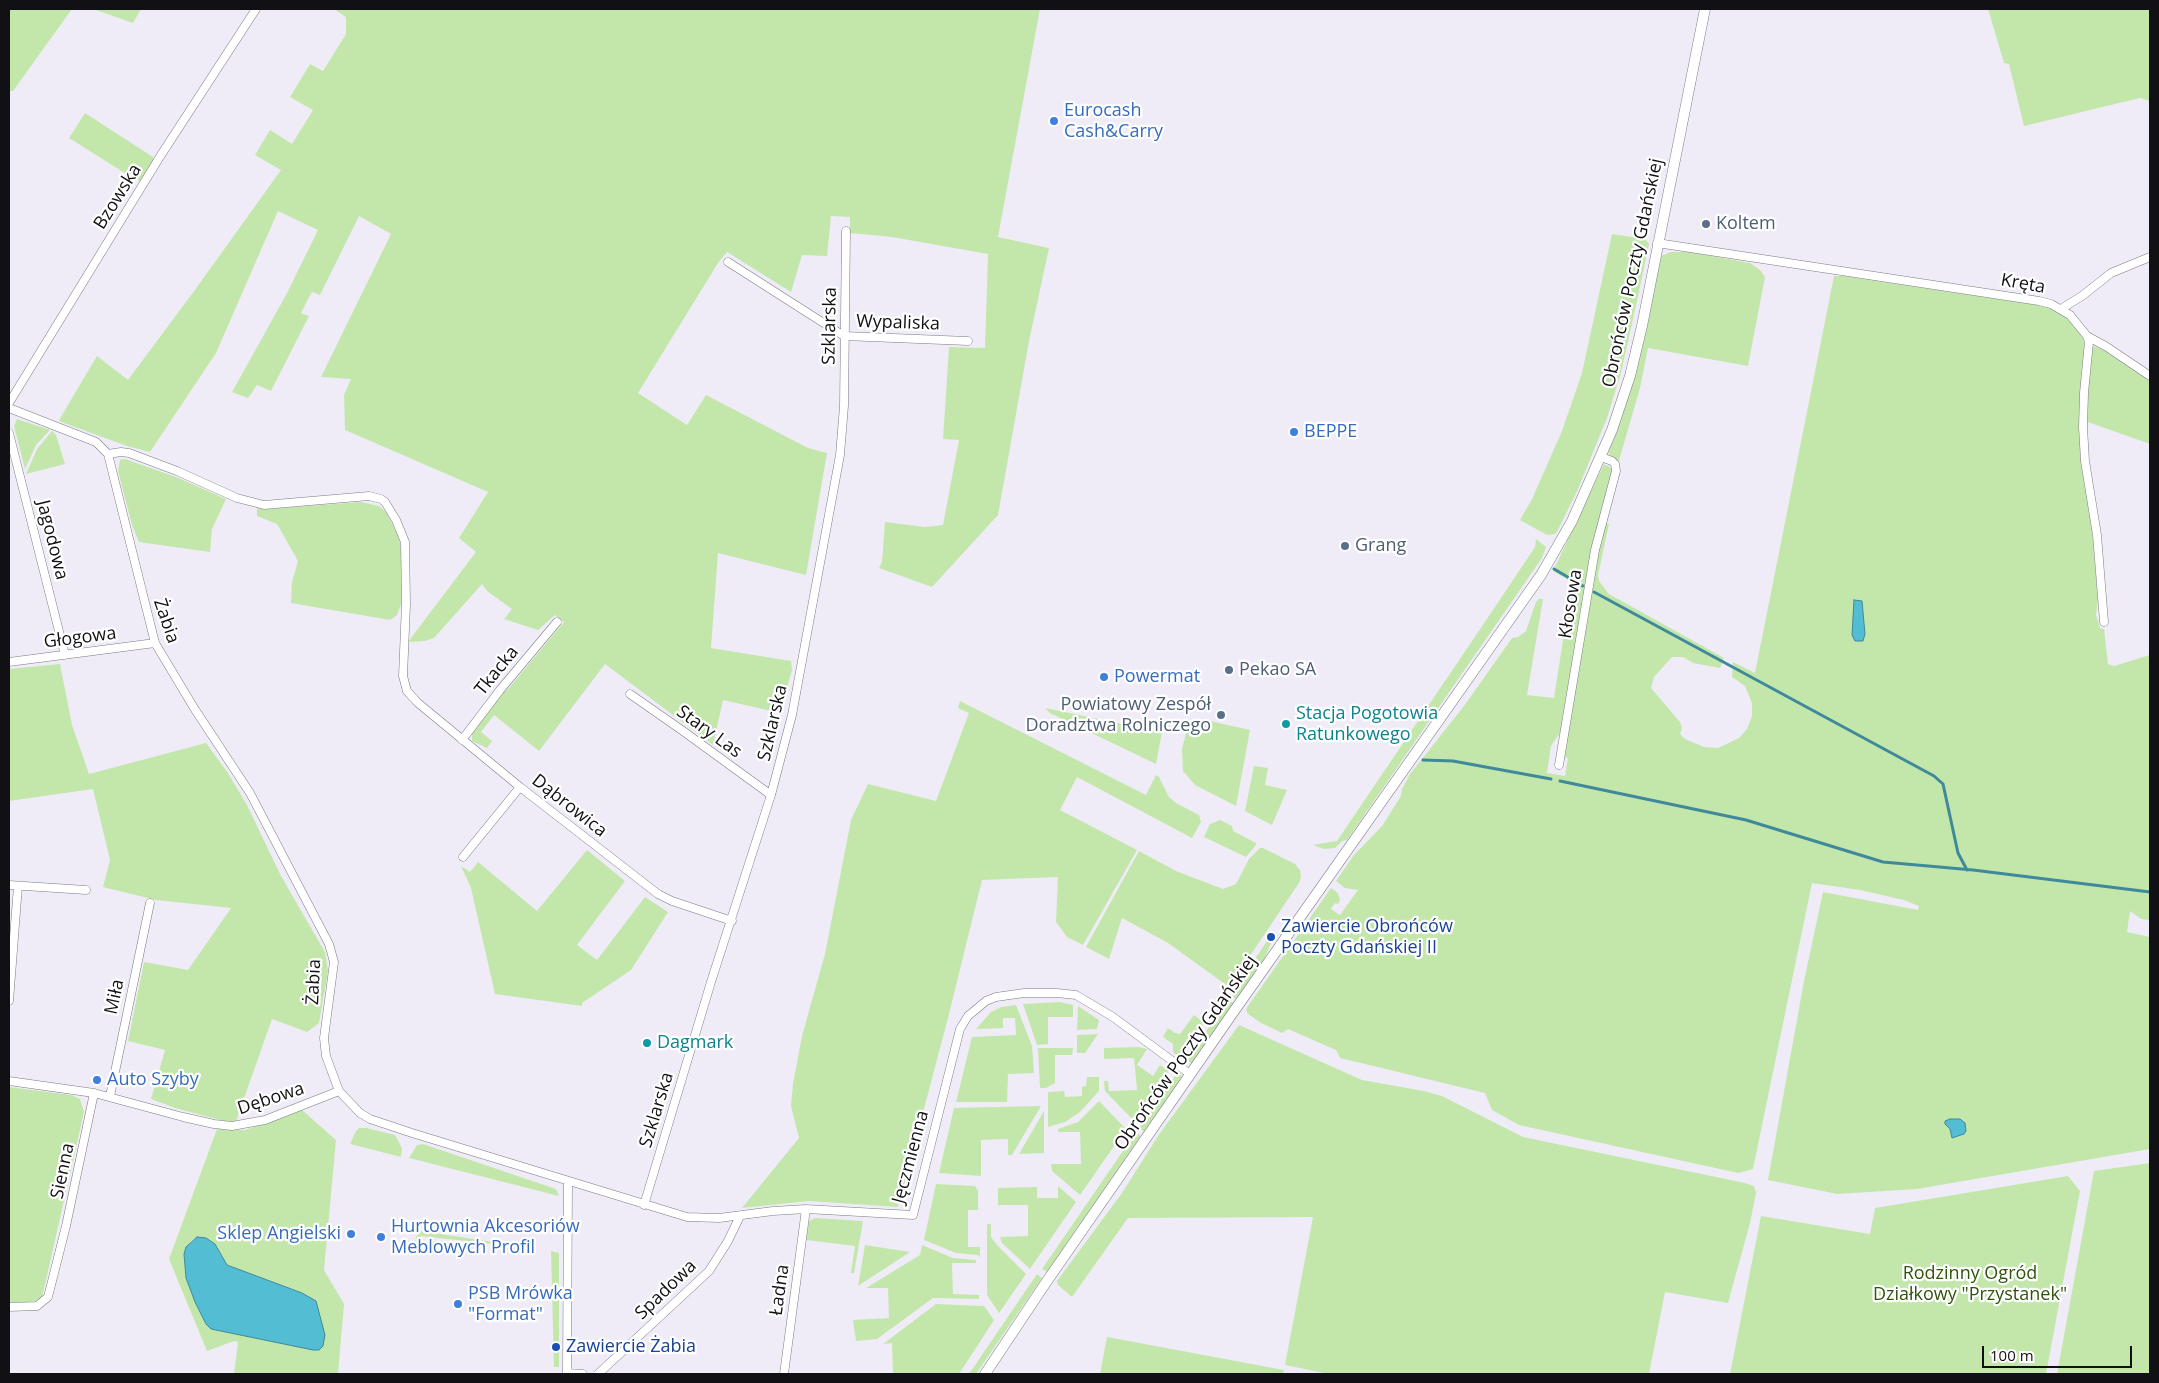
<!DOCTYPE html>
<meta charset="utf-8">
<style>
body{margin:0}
#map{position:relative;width:2159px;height:1383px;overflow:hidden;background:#efecf8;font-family:"Open Sans",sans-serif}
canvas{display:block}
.frame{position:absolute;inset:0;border:10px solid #111014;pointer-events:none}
.scale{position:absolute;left:1982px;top:1346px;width:150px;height:22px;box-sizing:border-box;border:2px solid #111014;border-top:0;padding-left:6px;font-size:15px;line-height:18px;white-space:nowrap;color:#111014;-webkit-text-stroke:4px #fff;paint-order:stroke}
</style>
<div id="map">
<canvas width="2159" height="1383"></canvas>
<div class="frame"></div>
<div class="scale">100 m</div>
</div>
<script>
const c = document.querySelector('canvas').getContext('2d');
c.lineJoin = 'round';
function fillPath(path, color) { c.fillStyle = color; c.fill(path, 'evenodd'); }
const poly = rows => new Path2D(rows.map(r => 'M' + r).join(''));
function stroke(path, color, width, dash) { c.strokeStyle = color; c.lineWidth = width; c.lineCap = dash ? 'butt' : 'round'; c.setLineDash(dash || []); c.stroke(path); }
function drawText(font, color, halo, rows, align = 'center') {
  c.font = font + ' "Open Sans",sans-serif'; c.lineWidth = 4.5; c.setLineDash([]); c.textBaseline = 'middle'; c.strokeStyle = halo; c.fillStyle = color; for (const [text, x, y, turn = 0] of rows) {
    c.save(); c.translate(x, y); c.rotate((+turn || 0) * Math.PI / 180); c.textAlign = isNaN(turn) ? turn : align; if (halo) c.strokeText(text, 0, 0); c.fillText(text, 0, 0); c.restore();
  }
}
const green = poly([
 [9,9,72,9,13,91,9,91],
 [93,9,141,9,133,23],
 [334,9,1040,9,998,237,1049,248,1029,341,998,515,932,587,879,568,882,562,885,522,925,527,943,525,959,440,943,439,949,347,985,348,988,254,892,237,850,233,850,217,831,216,827,256,802,255,791,292,727,252,718,263,638,393,687,425,706,395,808,448,827,453,806,575,718,553,711,648,791,661,792,670,780,713,723,700,713,745,605,664,539,751,494,715,481,732,492,741,487,748,472,741,472,732,494,701,509,688,564,622,555,615,538,630,504,619,512,609,487,591,482,584,434,638,425,641,408,642,476,552,459,538,488,492,345,430,344,395,351,379,321,377,391,234,359,216,320,295,312,292,306,303,301,313,309,316,271,391,257,385,248,398,232,392,286,295,318,230,278,211,216,353,150,452,127,446,61,422,59,420,97,356,128,380,197,287,281,170,255,155,270,130,292,144,313,110,290,97,310,64,323,71,346,34,346,17],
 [1988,9,2146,9,2150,11,2150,101,2140,98,2024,126,2009,64,2004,63],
 [85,113,153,157,153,163,141,181,136,180,69,138],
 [1612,234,1645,239,1649,244,1637,301,1621,373,1607,418,1578,489,1558,530,1555,534,1547,535,1520,520,1532,499,1562,431,1582,373],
 [1671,252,1690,252,1750,263,1760,270,1765,277,1748,366,1648,348,1640,388,1618,464,1608,453,1623,409,1661,256],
 [1834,276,1843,276,2044,306,2065,316,2082,335,2085,348,2081,396,2098,599,2096,615,2100,628,2104,629,2108,664,2114,666,2150,655,2150,920,2141,919,2130,911,2127,932,2150,937,2150,1149,1917,1189,1837,1194,1768,1180,1804,981,1823,892,1918,910,1919,906,1904,900,1860,890,1812,883,1753,1169,1738,1173,1519,1125,1492,1110,1485,1093,1340,1058,1336,1050,1288,1029,1282,1033,1261,1023,1248,1014,1246,1010,1248,1006,1331,888,1338,893,1340,900,1338,904,1335,903,1331,909,1340,915,1358,890,1345,888,1336,881,1354,855,1382,826,1401,796,1402,789,1410,774,1464,706,1512,638,1518,637,1526,631,1536,602,1539,599,1543,599,1527,695,1554,698,1572,582,1553,571,1604,464,1611,468,1612,474,1593,545,1562,730,1551,746,1547,773,1565,776,1568,758,1563,757,1598,547,1606,523,1609,524,1598,575,1599,581,1609,594,1724,658,1720,668,1693,663,1683,657,1672,657,1654,677,1651,688,1680,722,1682,728,1680,734,1685,739,1704,747,1718,748,1739,738,1747,729,1752,716,1752,703,1745,686,1732,677,1733,662,1755,673],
 [2091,345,2126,359,2150,376,2150,444,2085,421],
 [17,419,50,430,36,445,25,469,14,426],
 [52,431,56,435,65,464,26,474,37,449],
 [125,459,176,477,226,499,212,529,210,552,139,542,132,525,118,471,120,460],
 [361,502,379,506,386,512,398,535,401,548,401,604,397,615,390,620,291,603,292,582,298,561,277,524,257,516,257,508,267,509],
 [1536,539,1546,547,1542,558,1347,840,1342,841,1335,848,1324,849,1313,845,1337,841,1499,601,1535,547],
 [60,664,72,725,89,774,206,743,228,773,247,805,281,876,325,952,328,971,319,1023,307,1032,272,1019,235,1124,175,1108,151,1099,165,1050,128,1041,144,962,188,970,231,908,156,900,103,887,110,860,93,789,9,801,9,669],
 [960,701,1146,795,1156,775,1159,777,1169,797,1176,803,1199,815,1201,822,1192,838,1077,777,1060,810,1137,850,1083,945,1067,937,1056,922,1058,877,982,880,948,1018,898,1207,809,1201,742,1208,799,1138,791,1106,793,1084,802,1036,825,954,851,820,868,784,936,801,969,713,958,708],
 [1045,708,1162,732,1156,764,1050,713],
 [1210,721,1250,730,1236,806,1195,785,1183,771,1182,749,1188,725,1201,723,1209,724],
 [1254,766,1268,768,1265,785,1287,790,1272,825,1245,811],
 [1220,820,1232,826,1233,831,1256,843,1256,845,1246,857,1204,837,1210,824],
 [1260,848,1263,848,1295,864,1300,870,1301,877,1299,883,1229,987,1168,943,1122,918,1109,959,1086,947,1139,851,1176,871,1223,889,1236,884,1249,859],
 [587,850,625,881,577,945,597,960,645,897,668,912,631,970,582,1003,582,1006,495,994,471,888,461,866,470,872,478,862,537,911],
 [1267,941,1271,943,1265,957,1237,999,1230,996],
 [1228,1000,1234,1003,1192,1063,1185,1061],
 [1060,1002,1073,1005,1073,1017,1048,1017,1048,1044,1037,1045,1023,1004],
 [1016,1005,1032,1046,1034,1073,1008,1074,1007,1102,956,1102,972,1037,1016,1035,1015,1018,1003,1018,1003,1028,976,1029,991,1012,1001,1007],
 [1078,1006,1099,1020,1097,1029,1077,1030],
 [1194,1015,1204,1023,1180,1058,1173,1052,1173,1044,1163,1037,1168,1028,1175,1033,1180,1034],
 [1239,1025,1362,1080,1424,1091,1442,1096,1523,1137,1745,1183,1754,1186,1756,1193,1750,1223,1728,1303,1665,1292,1649,1374,1329,1374,1285,1365,1313,1217,1128,1218,1072,1297,1058,1285,1057,1281,1122,1193,1158,1136],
 [1098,1034,1085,1053,1077,1053,1077,1035],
 [1138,1047,1147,1049,1137,1065,1153,1076,1160,1065,1169,1071,1133,1120,1105,1091,1104,1081,1108,1081,1109,1091,1137,1090,1134,1058,1104,1059,1104,1048],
 [1038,1048,1073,1048,1072,1055,1055,1055,1055,1083,1046,1088,1040,1088],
 [1178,1072,1181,1073,1181,1078,1145,1132,1139,1128],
 [1087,1077,1099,1077,1099,1091,1080,1112,1065,1122,1048,1127,1048,1092,1064,1091,1065,1097,1082,1096,1082,1087,1086,1086],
 [9,1087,71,1095,80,1099,84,1112,44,1289,42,1297,35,1301,27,1302,9,1302],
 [1099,1101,1126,1129,1080,1195,1052,1171,1051,1164,1081,1164,1080,1132,1058,1132,1058,1129,1078,1122],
 [1041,1106,1012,1155,1008,1155,1008,1139,981,1140,981,1176,939,1173,954,1108],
 [302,1110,336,1140,324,1270,344,1304,338,1374,234,1374,238,1342,234,1341,207,1351,169,1259,217,1129,245,1130],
 [197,1237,215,1244,227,1265,302,1293,240,1334,219,1331,206,1324,186,1278,184,1254,191,1241],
 [1044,1111,1044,1153,1019,1154],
 [359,1128,366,1128,395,1135,402,1148,401,1157,350,1144,356,1131],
 [1136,1132,1141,1136,1047,1272,1042,1269],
 [423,1144,556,1189,559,1196,409,1158,417,1145],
 [2150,1163,2150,1374,2057,1374,2094,1171],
 [2068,1176,2080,1191,2046,1374,1730,1374,1761,1216,1870,1234,1875,1208],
 [936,1184,975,1186,978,1191,978,1210,968,1210,968,1247,980,1247,980,1258,978,1255,956,1253,924,1240],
 [1058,1186,1076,1202,1030,1269,1002,1243,1000,1237,1028,1236,1028,1205,998,1205,998,1188,1037,1187,1037,1198,1058,1198],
 [815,1218,863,1221,854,1273,851,1273,855,1246,806,1240,809,1221],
 [987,1224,991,1224,991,1237,997,1245,1026,1274,999,1313,987,1295],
 [421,1231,519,1246,520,1247,421,1236,420,1249,417,1250,415,1246,416,1237],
 [865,1245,910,1252,858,1286],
 [922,1245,953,1258,976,1260,976,1263,952,1263,953,1294,979,1295,979,1299,933,1298,877,1339,856,1341,853,1320,889,1318,888,1288,866,1288,920,1255],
 [551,1251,559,1253,559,1367,554,1367],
 [1037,1274,1042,1278,976,1374,969,1374],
 [936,1304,984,1306,994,1320,959,1374,862,1374,893,1373,892,1343,883,1344],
 [1107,1337,1284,1370,1283,1374,1100,1374]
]);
const water = poly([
 [1854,600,1862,601,1865,634,1863,641,1855,641,1852,635,1854,600],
 [1950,1119,1960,1119,1965,1123,1966,1131,1964,1134,1952,1138,1950,1129,1945,1124,1945,1121,1950,1119],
 [197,1237,206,1238,215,1244,227,1265,302,1293,316,1301,325,1335,323,1346,319,1350,313,1350,211,1329,206,1324,195,1302,186,1278,184,1254,186,1247,197,1237]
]);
const stream = poly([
 [1554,569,1583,586],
 [1594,592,1934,776,1943,784,1958,853,1967,870],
 [1423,760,1453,761,1551,779],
 [1560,781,1746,820,1883,862,1973,870,2150,892]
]);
const minor = poly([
 [1657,243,2039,301,2051,304,2070,315,2087,336,2089,342,2084,393,2083,427,2085,461,2097,535,2104,622],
 [728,262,844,336,968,341],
 [2061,309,2082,296,2111,273,2150,257],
 [2087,336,2107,347,2150,376],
 [9,403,161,155,256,9],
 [9,408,96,442,108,454,155,643,194,708,250,793,329,944,334,962,324,1038,326,1056,339,1091,360,1113,370,1119,412,1133,687,1217,719,1218,773,1211,806,1209,913,1215,960,1029,968,1016,986,1001,996,997,1024,993,1057,993,1076,995,1113,1017,1190,1074],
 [9,433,65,655],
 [108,454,121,452,129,453,177,471,237,498,264,505,369,496,381,499,385,502,396,520,405,542,406,604,403,676,407,691,418,703,520,787,658,894,672,901,732,921],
 [9,662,155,643],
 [630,694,683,731,771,795],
 [462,740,500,690,557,622],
 [1559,765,1595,550,1616,471,1615,464,1612,461,1601,457],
 [463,857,520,787],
 [9,885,86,890],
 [9,1001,18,886],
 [9,1081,94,1093,183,1117,214,1124,232,1126,265,1120,339,1091],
 [110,1096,150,903],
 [644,1205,711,982,771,795,792,715,840,455,844,406,846,231],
 [9,1307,37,1306,48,1297,66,1226,94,1093],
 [567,1373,583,1374],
 [567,1374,568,1182],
 [598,1374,709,1271,728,1241,740,1216],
 [784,1374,806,1209]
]);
const tertiary = poly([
 [985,1374,1045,1284,1232,1014,1541,575,1572,521,1612,430,1630,376,1642,326,1705,9]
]);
const markers = [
 [1054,121,5,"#3f7fe0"],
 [1706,224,5,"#5c6f8a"],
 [1294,432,5,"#3f7fe0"],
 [1345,546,5,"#5c6f8a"],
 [1229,670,5,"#5c6f8a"],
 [1104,677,5,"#3f7fe0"],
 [1221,715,5,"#5c6f8a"],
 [1286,724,5,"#0f9aa8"],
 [1271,937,5,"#1a4fb4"],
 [647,1043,5,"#0f9aa8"],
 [97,1080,5,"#3f7fe0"],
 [351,1234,5,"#3f7fe0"],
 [381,1237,5,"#3f7fe0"],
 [458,1304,5,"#3f7fe0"],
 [556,1347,5,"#1a4fb4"]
];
const shopNames = [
 ["Eurocash",1064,111],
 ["Cash&Carry",1064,132],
 ["BEPPE",1304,432],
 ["Powermat",1114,677],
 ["Auto Szyby",107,1080],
 ["Hurtownia Akcesoriów",391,1227],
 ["Meblowych Profil",391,1248],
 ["Sklep Angielski",341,1234,"right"],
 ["PSB Mrówka",468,1294],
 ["\"Format\"",468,1315]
];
const streetNames = [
 ["Bzowska",118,197,-58],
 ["Obrońców Poczty Gdańskiej",1633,273,-78],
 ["Kręta",2023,284,10],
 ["Wypaliska",898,323,2],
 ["Szklarska",830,326,-89],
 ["Jagodowa",52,540,76],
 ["Kłosowa",1571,604,-81],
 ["Żabia",166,621,71],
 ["Głogowa",80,638,-7],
 ["Tkacka",497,671,-51],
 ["Szklarska",773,723,-77],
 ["Stary Las",709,732,36],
 ["Dąbrowica",569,806,38],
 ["Żabia",314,982,-87],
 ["Miła",115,997,-78],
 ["Obrońców Poczty Gdańskiej",1186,1053,-55],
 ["Dębowa",271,1099,-18],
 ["Szklarska",657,1110,-73],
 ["Jęczmienna",911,1157,-75],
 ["Sienna",63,1171,-78],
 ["Spadowa",666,1290,-44],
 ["Ładna",780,1290,-82]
];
const serviceNames = [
 ["Koltem",1716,224],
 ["Grang",1355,546],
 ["Pekao SA",1239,670],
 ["Powiatowy Zespół",1211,705,"right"],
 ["Doradztwa Rolniczego",1211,726,"right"]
];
const cultureNames = [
 ["Stacja Pogotowia",1296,714],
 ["Ratunkowego",1296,735],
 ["Dagmark",657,1043]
];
const transitNames = [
 ["Zawiercie Obrońców",1281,927],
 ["Poczty Gdańskiej II",1281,948],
 ["Zawiercie Żabia",566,1347]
];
const parkNames = [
 ["Rodzinny Ogród",1970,1274],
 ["Działkowy \"Przystanek\"",1970,1295]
];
fillPath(green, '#c3e7ab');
fillPath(water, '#53bdd3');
stroke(water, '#3f899a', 1);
stroke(stream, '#3f899a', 3);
stroke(minor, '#7d7984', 9);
stroke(tertiary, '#7d7984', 11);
stroke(minor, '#fff', 8);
stroke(tertiary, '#fff', 10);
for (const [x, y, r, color] of markers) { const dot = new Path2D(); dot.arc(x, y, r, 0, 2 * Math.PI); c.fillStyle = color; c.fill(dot); stroke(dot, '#fff', 2); }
drawText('18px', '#366cbe', '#fff', shopNames, 'left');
drawText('18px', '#111014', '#fff', streetNames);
drawText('18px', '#4e5e75', '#fff', serviceNames, 'left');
drawText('18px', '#0d838f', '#fff', cultureNames, 'left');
drawText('18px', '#164399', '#fff', transitNames, 'left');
drawText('18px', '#31540c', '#fff', parkNames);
</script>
